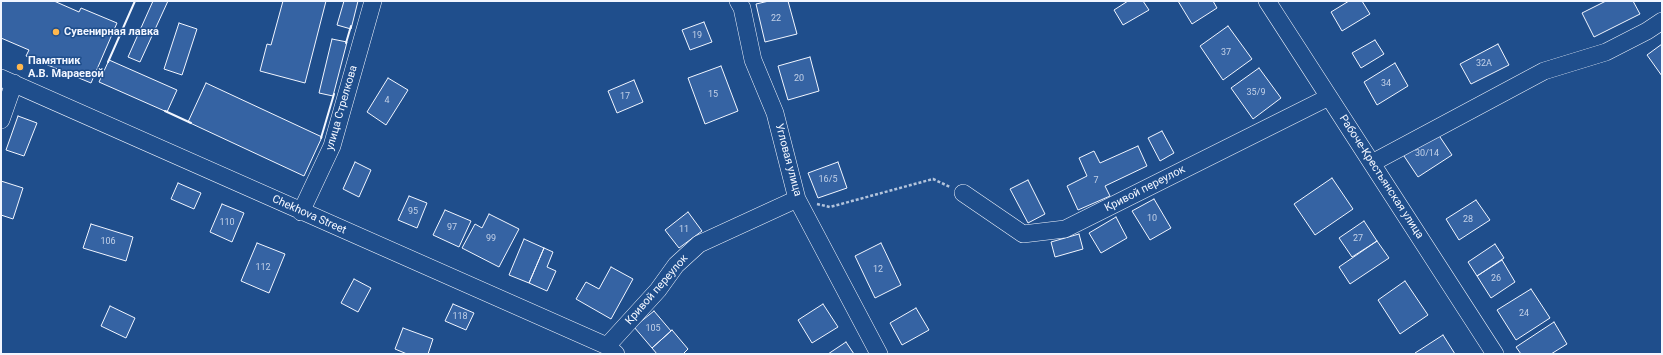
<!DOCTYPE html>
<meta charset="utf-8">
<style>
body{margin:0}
#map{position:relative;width:1663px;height:355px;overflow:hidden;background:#1f4e8c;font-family:Roboto,sans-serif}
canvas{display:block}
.frame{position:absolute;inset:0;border:2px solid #f2f6ff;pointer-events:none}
</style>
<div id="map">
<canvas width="1663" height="355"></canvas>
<div class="frame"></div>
</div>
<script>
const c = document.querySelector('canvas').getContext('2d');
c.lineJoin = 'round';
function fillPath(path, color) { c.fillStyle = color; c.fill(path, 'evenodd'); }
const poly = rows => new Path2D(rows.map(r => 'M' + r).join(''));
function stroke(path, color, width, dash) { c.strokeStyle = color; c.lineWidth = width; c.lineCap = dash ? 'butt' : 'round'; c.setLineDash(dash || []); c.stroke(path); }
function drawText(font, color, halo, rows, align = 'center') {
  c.font = font + ' Roboto,sans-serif'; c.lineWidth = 3; c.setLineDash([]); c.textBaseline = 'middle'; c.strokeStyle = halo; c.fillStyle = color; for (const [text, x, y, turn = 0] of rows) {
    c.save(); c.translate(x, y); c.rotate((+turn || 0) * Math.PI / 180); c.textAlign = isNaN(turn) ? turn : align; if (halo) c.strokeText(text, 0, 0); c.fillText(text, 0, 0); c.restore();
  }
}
const building = poly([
 [1,1,54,1,79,12,81,8,117,23,91,83,26,56,29,50,1,38,1,1],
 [153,1,168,1,140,62,128,57,153,1],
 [283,1,326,1,305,83,260,71,267,44,271,45,283,1],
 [344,1,358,1,351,29,337,25,344,1],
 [769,1,788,1,797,34,765,42,756,4,769,1],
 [1128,1,1143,1,1149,10,1123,25,1114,10,1128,1],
 [1178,1,1213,1,1217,8,1192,24,1178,1],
 [1349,1,1362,1,1370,14,1342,31,1331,12,1349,1],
 [1606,1,1633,1,1640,14,1594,37,1582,13,1606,1],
 [704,22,712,42,690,50,682,30,704,22],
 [179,23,197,29,182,75,164,69,179,23],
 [1228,26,1252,59,1223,80,1200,46,1228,26],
 [332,39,347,42,333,96,319,93,332,39],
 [1375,40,1384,54,1361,68,1352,53,1375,40],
 [1498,44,1509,65,1471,84,1460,64,1498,44],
 [1662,44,1662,76,1647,55,1662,44],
 [810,57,819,91,788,100,778,66,810,57],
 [109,60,177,90,167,112,99,82,109,60],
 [1395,63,1408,86,1377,105,1364,82,1395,63],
 [721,66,738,111,705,124,688,78,721,66],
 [1259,68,1281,98,1253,119,1231,88,1259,68],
 [388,78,408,90,386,125,367,112,388,78],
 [634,80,643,102,617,113,608,91,634,80],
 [206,83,322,137,304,176,188,122,206,83],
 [18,116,37,123,24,156,6,150,18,116],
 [1162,131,1174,153,1160,161,1148,138,1162,131],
 [1436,131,1452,155,1418,177,1402,153,1436,131],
 [1138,146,1147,166,1105,186,1110,196,1078,210,1067,186,1087,176,1079,158,1094,151,1100,163,1138,146],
 [355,162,371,170,359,197,343,189,355,162],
 [838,162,847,188,818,198,808,173,838,162],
 [1332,178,1353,209,1315,235,1294,204,1332,178],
 [1028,180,1045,214,1028,223,1010,189,1028,180],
 [1,181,23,188,13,219,1,215,1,181],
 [178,183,201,193,194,209,171,199,178,183],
 [409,196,427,203,417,228,398,220,409,196],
 [1154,199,1171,228,1150,240,1132,211,1154,199],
 [1476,200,1490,220,1459,240,1446,219,1476,200],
 [222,204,244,213,232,242,210,232,222,204],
 [445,210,471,221,459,247,433,235,445,210],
 [688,212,702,231,679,248,665,230,688,212],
 [489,214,519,229,499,267,462,248,475,224,482,228,489,214],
 [1116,217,1127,238,1101,253,1089,233,1116,217],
 [1364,221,1377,241,1352,257,1339,238,1364,221],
 [91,224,133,237,126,261,83,248,91,224],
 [1079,234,1083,249,1055,257,1051,242,1079,234],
 [524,239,544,248,529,283,509,275,524,239],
 [1377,241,1389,258,1350,284,1339,267,1377,241],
 [257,243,285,254,269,293,241,281,257,243],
 [881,243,901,285,875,298,855,256,881,243],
 [1495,244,1504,258,1477,276,1468,262,1495,244],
 [544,248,553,252,547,267,556,271,547,291,529,283,544,248],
 [1502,260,1515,282,1491,298,1477,276,1502,260],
 [611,267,633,279,611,319,576,299,586,282,599,289,611,267],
 [354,279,371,288,358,312,341,303,354,279],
 [1405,281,1428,315,1400,334,1378,300,1405,281],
 [1531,289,1550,318,1516,340,1497,310,1531,289],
 [453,304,474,313,466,330,445,321,453,304],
 [823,304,838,327,812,343,798,320,823,304],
 [110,306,135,318,126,338,101,326,110,306],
 [916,308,929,330,902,345,890,323,916,308],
 [654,311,671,331,652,348,634,327,654,311],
 [1554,322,1567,344,1551,354,1521,354,1516,347,1554,322],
 [403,328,433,339,428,354,407,354,395,349,403,328],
 [672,330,688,349,683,354,657,354,652,348,672,330],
 [1443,335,1455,354,1416,354,1415,353,1443,335],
 [846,342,854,354,828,354,846,342]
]);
const path = poly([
 [817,204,830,207,933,179,950,187]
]);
const minor = poly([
 [738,1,742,8,753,60,775,113,797,199,879,354],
 [1267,1,1495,354],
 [1,78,607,346,616,354],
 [1,120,14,83],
 [1372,163,1544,71,1606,52,1647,31,1662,21],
 [963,193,1023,234,1065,229,1329,97],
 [301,212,332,146,373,1],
 [607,346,658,290,676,265,699,244,797,199]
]);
const wall = poly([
 [346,43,351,26],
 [108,62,135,1],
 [165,111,191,123],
 [321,138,334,94]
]);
const markers = [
 [56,32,4,"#ffb74d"],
 [20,67,4,"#ffb74d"]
];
const numberNames = [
 ["22",776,19],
 ["19",697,36],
 ["37",1226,53],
 ["32А",1484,64],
 ["20",799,79],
 ["34",1386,84],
 ["35/9",1256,93],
 ["15",713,95],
 ["17",625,97],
 ["4",387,101],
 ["30/14",1427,154],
 ["16/5",828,180],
 ["7",1096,181],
 ["95",413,212],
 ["10",1152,219],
 ["28",1468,220],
 ["110",227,223],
 ["97",452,228],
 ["11",684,230],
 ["99",491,239],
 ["27",1358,239],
 ["106",108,242],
 ["112",263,268],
 ["12",878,270],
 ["26",1496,279],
 ["24",1524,314],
 ["118",460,317],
 ["105",653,329]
];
const poiNames = [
 ["Сувенирная лавка",64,32],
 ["Памятник",28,61],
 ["А.В. Мараевой",28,74]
];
const streetNames = [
 ["улица Стрелкова",342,108,-74],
 ["Угловая улица",788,160,75],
 ["Рабоче-Крестьянская улица",1381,177,57],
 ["Кривой переулок",1145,189,-27],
 ["Chekhova Street",309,215,24],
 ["Кривой переулок",657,290,-49]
];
fillPath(building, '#3563a3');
stroke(building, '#f2f6ff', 1);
stroke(minor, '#f2f6ff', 18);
stroke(path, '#b3c4dc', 2.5, [3, 2]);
stroke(minor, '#1f4e8c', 17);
stroke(wall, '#f2f6ff', 2);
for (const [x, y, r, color] of markers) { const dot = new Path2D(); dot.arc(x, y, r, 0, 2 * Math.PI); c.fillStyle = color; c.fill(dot); stroke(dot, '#1f4e8c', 1.5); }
drawText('9px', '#c3d1e8', null, numberNames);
drawText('bold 11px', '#f2f6ff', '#1f4e8c', poiNames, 'left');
drawText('11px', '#f2f6ff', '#1f4e8c', streetNames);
</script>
